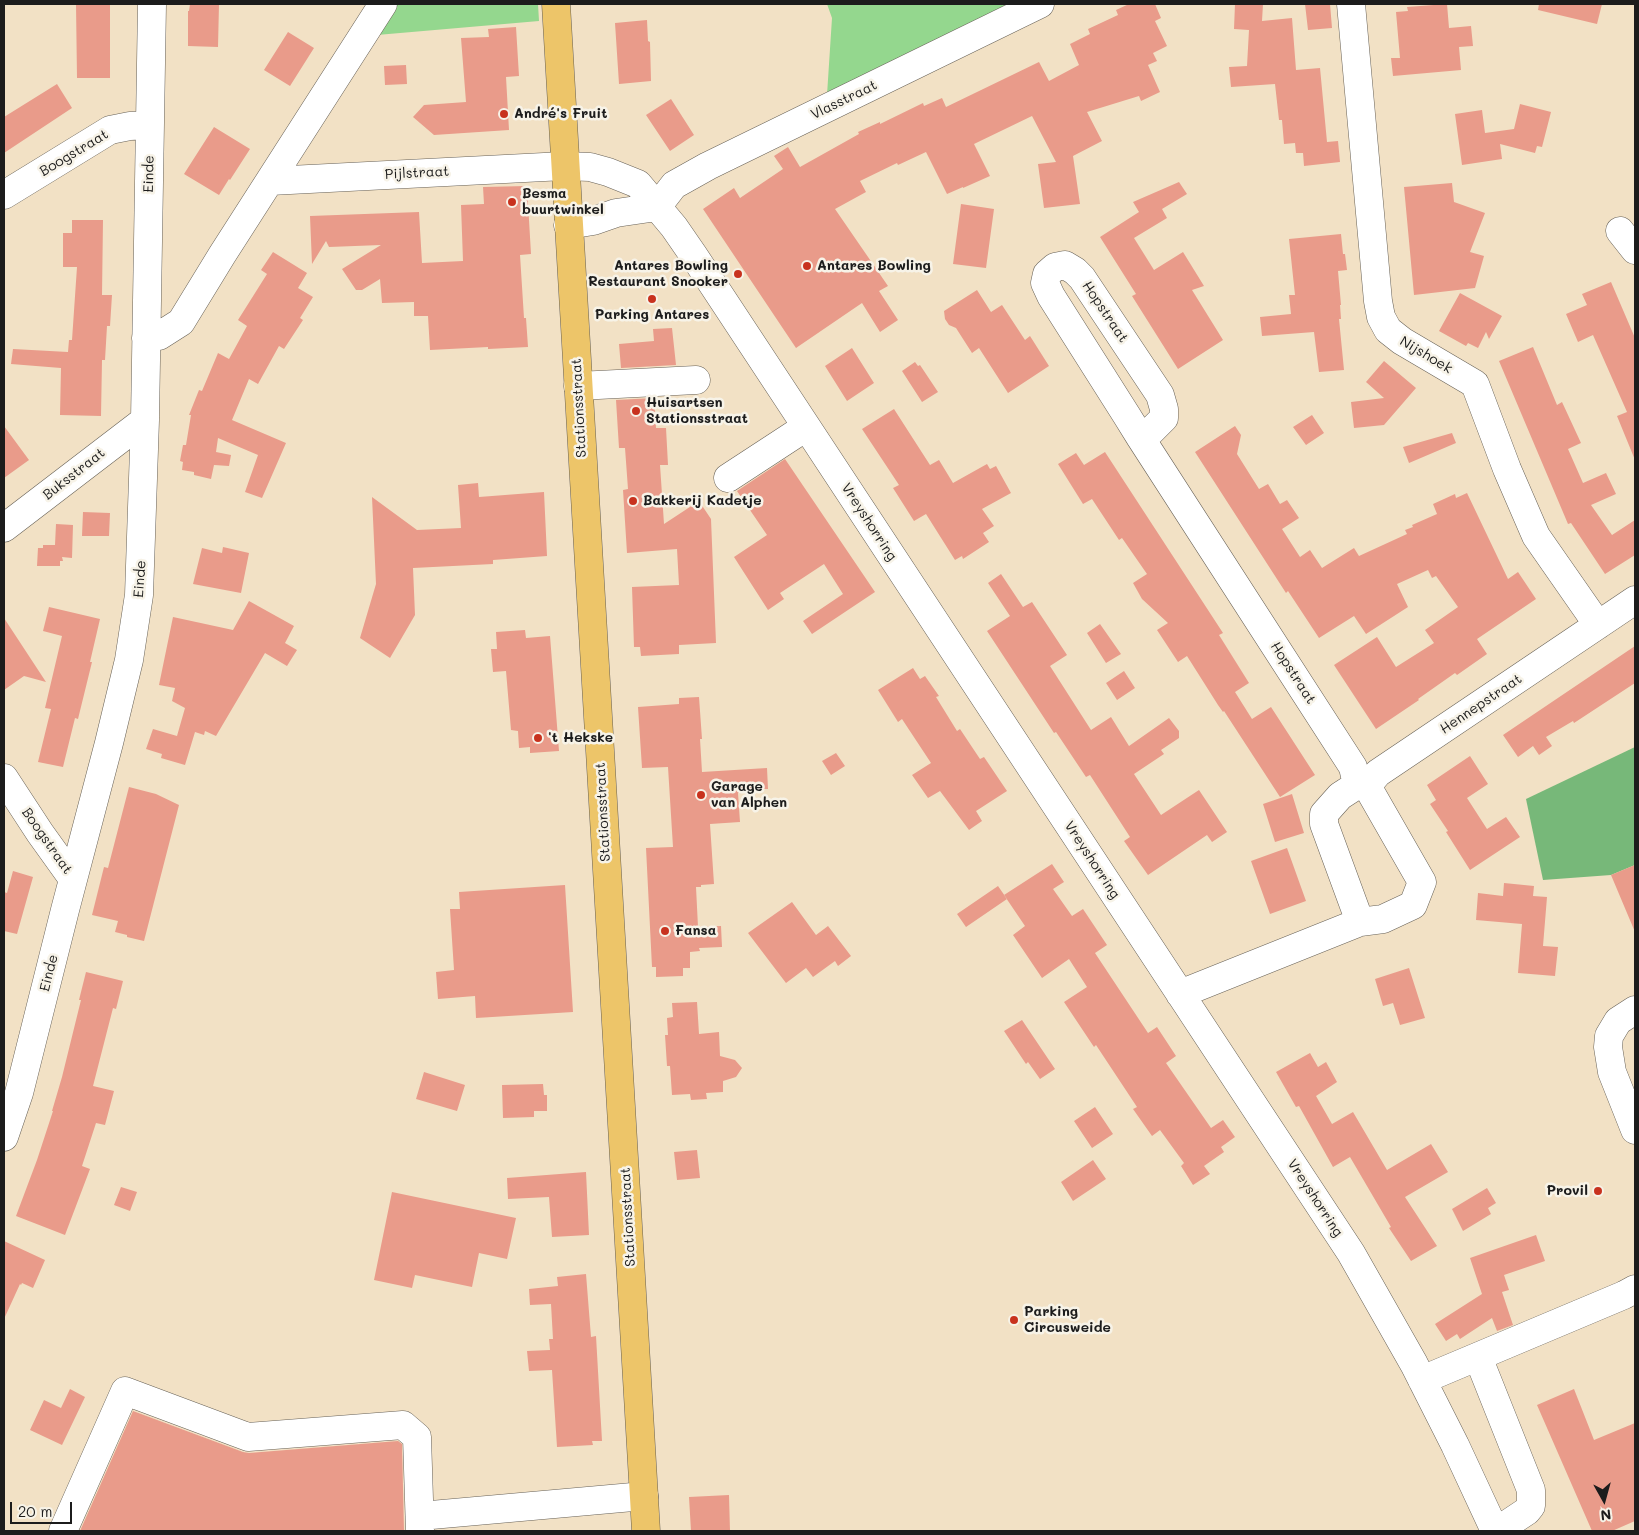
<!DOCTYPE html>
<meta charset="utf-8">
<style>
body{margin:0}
#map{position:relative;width:1639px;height:1535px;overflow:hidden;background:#f2e1c5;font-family:Mali,sans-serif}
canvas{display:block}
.frame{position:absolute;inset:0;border:5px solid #1c1c1c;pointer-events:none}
.north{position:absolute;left:1579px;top:1475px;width:50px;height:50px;-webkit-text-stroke:4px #f7f3e8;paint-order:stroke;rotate:173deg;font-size:14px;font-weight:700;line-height:20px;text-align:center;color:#1c1c1c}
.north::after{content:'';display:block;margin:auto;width:18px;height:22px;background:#1c1c1c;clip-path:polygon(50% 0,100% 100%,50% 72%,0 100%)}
.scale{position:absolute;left:10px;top:1502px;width:62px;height:22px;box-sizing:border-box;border:2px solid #1c1c1c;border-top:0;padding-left:6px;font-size:15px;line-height:18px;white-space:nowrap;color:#1c1c1c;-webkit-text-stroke:4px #f7f3e8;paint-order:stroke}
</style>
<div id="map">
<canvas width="1639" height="1535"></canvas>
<div class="frame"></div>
<div class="north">N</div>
<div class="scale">20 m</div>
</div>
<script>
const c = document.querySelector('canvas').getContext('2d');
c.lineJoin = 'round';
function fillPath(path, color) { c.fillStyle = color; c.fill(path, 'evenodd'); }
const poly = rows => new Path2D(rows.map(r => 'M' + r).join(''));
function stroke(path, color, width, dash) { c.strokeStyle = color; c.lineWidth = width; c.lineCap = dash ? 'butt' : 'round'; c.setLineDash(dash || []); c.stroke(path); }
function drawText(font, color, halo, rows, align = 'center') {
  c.font = font + ' Mali,sans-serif'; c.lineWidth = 5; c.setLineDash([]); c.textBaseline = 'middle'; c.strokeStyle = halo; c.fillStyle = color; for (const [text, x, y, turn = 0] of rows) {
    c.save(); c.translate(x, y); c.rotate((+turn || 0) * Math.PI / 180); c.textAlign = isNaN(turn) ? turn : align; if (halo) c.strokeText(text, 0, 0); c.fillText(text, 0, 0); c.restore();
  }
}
const green = poly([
 [396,4,538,4,539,21,377,35],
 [827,4,1008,4,827,95,832,18]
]);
const forest = poly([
 [1635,747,1635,865,1611,875,1543,880,1526,799]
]);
const building = poly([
 [76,4,110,4,110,78,77,78],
 [190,4,219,4,218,47,188,46,188,11,189,11],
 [1129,4,1155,4,1161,18,1155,21,1167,46,1153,53,1157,61,1148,65,1160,92,1141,101,1139,96,1087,112,1102,141,1073,156,1080,204,1044,208,1038,164,1056,162,1032,116,974,144,990,176,963,188,963,187,947,194,926,152,898,165,897,163,860,181,866,192,835,209,888,286,879,291,898,320,880,332,862,303,796,348,703,209,734,188,740,198,783,169,774,156,788,147,800,167,859,134,858,132,880,122,880,124,923,103,924,106,942,98,946,107,1039,62,1049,81,1079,65,1070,44,1090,34,1088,29,1118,15,1116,10],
 [1235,4,1263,4,1262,21,1292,18,1296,70,1320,68,1327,142,1338,141,1340,162,1304,166,1303,153,1296,153,1295,143,1284,144,1282,120,1279,120,1275,84,1231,87,1229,67,1247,66,1249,30,1234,29],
 [1305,4,1330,4,1332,28,1308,30],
 [1447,4,1449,28,1471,26,1473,46,1459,47,1461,70,1393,76,1391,58,1400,58,1396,12,1408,11,1407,7],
 [1539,4,1602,4,1597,24,1538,10],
 [647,20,648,41,650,42,651,81,619,84,615,23],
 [516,27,519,76,506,77,509,130,434,135,413,117,424,105,466,102,461,38,489,37,488,29],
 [288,32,314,48,290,86,264,70],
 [406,65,407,84,385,85,384,66],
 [57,84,72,108,4,153,4,117],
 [671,99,694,135,670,151,646,115],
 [1520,104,1551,112,1542,147,1537,146,1535,153,1500,144,1502,159,1462,165,1455,114,1482,110,1485,133,1514,129],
 [214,127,250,149,230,180,229,179,219,195,184,174],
 [1179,182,1187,194,1162,209,1167,218,1134,238,1154,270,1183,252,1204,286,1192,290,1223,340,1178,369,1132,296,1136,294,1100,237,1139,212,1133,202],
 [1452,183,1454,202,1485,213,1470,252,1484,256,1475,288,1414,295,1404,187],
 [527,186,531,254,520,255,524,318,526,318,528,347,488,349,488,347,430,350,428,316,414,316,414,302,382,303,380,279,362,290,356,290,342,269,381,245,329,247,326,241,312,264,310,216,419,212,422,263,463,261,461,205,484,204,483,187],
 [961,204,994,209,986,268,953,264],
 [72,220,103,220,102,295,112,295,110,326,107,326,105,360,102,360,101,416,60,415,61,368,11,364,13,349,68,352,69,340,72,340,77,267,63,267,63,233,72,233],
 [1341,234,1343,254,1345,254,1347,270,1338,271,1341,305,1340,305,1341,319,1339,319,1344,370,1319,372,1314,332,1262,336,1260,317,1291,314,1289,295,1295,295,1289,239],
 [273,252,307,273,298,288,313,297,300,318,303,320,284,349,279,346,258,384,249,379,232,420,286,443,262,498,245,492,258,455,218,438,216,452,231,455,229,466,214,465,211,479,194,475,194,472,182,470,183,462,180,461,183,445,186,445,191,415,189,415,199,390,202,391,218,353,229,359,247,326,238,320,267,274,261,270],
 [1611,282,1635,338,1635,460,1617,416,1627,412,1593,335,1578,342,1566,314,1587,305,1582,294],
 [977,290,991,312,1002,305,1025,340,1030,336,1049,366,1008,393,979,348,972,353,956,328,949,325,945,319,944,311],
 [1460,293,1502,316,1489,339,1486,332,1478,348,1468,343,1466,346,1439,331],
 [672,328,676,365,621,368,619,344,654,341,653,329],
 [1533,347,1557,405,1562,402,1581,443,1568,449,1583,483,1606,473,1616,494,1591,505,1612,535,1635,520,1635,555,1605,574,1571,523,1568,524,1499,361],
 [852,348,874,383,847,401,825,366],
 [1384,361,1416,388,1384,425,1354,428,1351,402,1384,398,1366,382],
 [915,362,918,366,920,365,938,392,922,402,902,371],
 [654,398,656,428,666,428,668,465,660,465,664,524,699,501,711,519,716,643,679,645,679,654,641,656,640,647,634,647,632,587,679,585,677,549,627,553,623,490,628,489,625,448,619,448,616,400],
 [894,409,930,465,939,460,953,483,987,464,990,469,996,466,1011,493,982,509,994,526,983,533,989,542,963,559,962,556,955,560,926,514,914,521,893,488,899,485,862,429],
 [1312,415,1324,433,1306,445,1293,427],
 [4,426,29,460,4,478],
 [1235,426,1241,435,1237,454,1259,489,1268,484,1280,504,1287,500,1299,518,1282,529,1300,557,1310,550,1322,568,1354,548,1359,556,1407,534,1405,530,1413,527,1412,525,1437,514,1433,504,1455,494,1456,498,1467,493,1508,579,1518,572,1536,599,1477,639,1487,654,1457,675,1455,673,1418,699,1419,700,1376,729,1334,665,1377,637,1396,667,1434,643,1425,630,1458,607,1436,576,1432,578,1428,570,1397,584,1408,607,1366,634,1354,616,1319,638,1288,591,1286,593,1195,452],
 [1452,433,1456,443,1409,463,1403,447],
 [1105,452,1223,633,1219,635,1249,683,1235,692,1252,719,1271,707,1315,775,1280,797,1224,711,1223,712,1218,705,1187,656,1178,662,1157,630,1168,623,1142,599,1133,583,1147,574,1122,538,1119,540,1092,499,1083,504,1058,464,1076,453,1084,465],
 [785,459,875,592,812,634,803,621,843,594,824,564,780,593,784,599,768,610,734,557,767,535,737,491],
 [478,483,479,497,544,492,547,556,493,560,493,564,413,568,415,615,390,658,360,638,376,584,372,497,417,530,461,528,458,485],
 [83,512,110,513,109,536,82,536],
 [56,524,73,525,72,558,62,557,63,561,60,561,60,566,37,566,38,548,43,548,43,545,55,545],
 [223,547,249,553,241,593,193,584,202,548,222,553],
 [1001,574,1023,607,1032,602,1067,655,1050,666,1091,730,1111,717,1129,746,1169,718,1179,731,1179,738,1161,750,1164,754,1134,774,1161,815,1199,790,1227,832,1212,842,1207,835,1148,875,1124,841,1130,837,1090,775,1086,777,1056,732,1054,733,987,631,1010,616,988,583],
 [249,601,294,626,285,643,297,650,287,666,265,653,216,736,205,731,204,735,195,732,185,765,161,758,162,754,146,749,153,729,177,736,185,708,172,701,175,688,159,685,173,617,233,630],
 [49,607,100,619,90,662,92,662,78,719,75,718,63,767,38,762,51,709,45,708,62,636,43,631],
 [4,618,46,682,24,676,4,690],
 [1100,624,1121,654,1106,663,1087,633],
 [525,630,526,638,550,636,559,751,530,753,530,747,519,748,518,731,511,730,506,671,493,672,491,649,497,649,496,632],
 [1635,646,1635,683,1574,723,1573,721,1546,737,1552,746,1539,755,1533,746,1518,757,1503,735],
 [913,668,920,679,925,676,939,696,936,697,957,731,960,729,980,759,984,757,1007,791,976,811,982,821,969,830,940,791,928,798,912,775,931,763,902,719,898,722,878,690],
 [1124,671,1135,688,1117,700,1106,683],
 [699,697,702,739,700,739,702,772,767,768,768,789,761,789,761,792,738,793,740,822,710,824,714,884,701,885,701,887,696,887,698,927,721,926,722,947,699,948,700,951,690,952,690,968,683,968,683,976,656,977,656,967,652,967,646,848,673,847,668,767,642,768,638,707,679,704,679,698],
 [836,753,845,766,831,775,822,761],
 [1470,756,1488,784,1467,798,1487,829,1506,817,1520,837,1470,870,1446,832,1448,831,1430,804,1436,800,1427,785],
 [129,787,156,794,179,805,144,941,127,937,127,935,115,932,118,921,92,915,104,867,108,868],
 [1292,794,1304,833,1275,842,1263,804],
 [1287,848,1306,901,1270,914,1251,861],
 [1052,864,1064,882,1053,889,1072,916,1083,909,1107,945,1095,953,1148,1033,1157,1027,1176,1056,1166,1063,1211,1128,1223,1120,1235,1137,1221,1147,1224,1152,1204,1166,1210,1174,1193,1185,1181,1166,1184,1163,1160,1130,1152,1136,1133,1109,1137,1107,1096,1045,1094,1047,1064,1002,1087,987,1069,959,1042,978,1013,935,1025,926,1004,895],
 [1635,865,1635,932,1611,875],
 [13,871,33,877,17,934,4,931,4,892,7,893],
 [1504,883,1534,886,1533,896,1547,897,1543,946,1558,947,1555,976,1518,973,1522,924,1476,920,1478,893,1503,896],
 [565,885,573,1012,476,1018,475,996,438,999,436,972,454,970,450,909,460,909,459,892],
 [998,886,1007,899,966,927,957,914],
 [792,902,816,935,828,926,851,956,838,966,835,961,813,977,806,968,786,983,748,933],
 [1409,968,1425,1018,1400,1025,1393,1003,1383,1006,1375,979],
 [86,972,123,981,116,1009,113,1008,93,1086,114,1091,105,1125,96,1123,82,1166,90,1169,65,1235,16,1216,37,1160,53,1111,52,1111,62,1077,81,1000,79,1000],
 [697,1002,699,1034,719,1032,720,1056,735,1060,742,1068,736,1077,723,1081,723,1092,706,1093,707,1099,691,1100,690,1094,672,1095,670,1066,667,1066,665,1035,668,1035,667,1018,673,1017,672,1003],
 [1022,1020,1055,1069,1040,1079,1028,1062,1026,1064,1004,1031],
 [1310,1053,1318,1067,1326,1062,1337,1082,1316,1096,1332,1124,1353,1112,1387,1170,1431,1144,1448,1172,1405,1197,1437,1246,1411,1261,1389,1228,1391,1227,1350,1157,1333,1167,1299,1106,1296,1107,1276,1072],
 [424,1072,465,1085,457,1111,416,1099],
 [543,1084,544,1095,547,1095,547,1111,534,1111,534,1117,503,1118,502,1085],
 [1095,1107,1113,1134,1092,1148,1074,1121],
 [697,1150,700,1178,677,1180,674,1152],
 [1093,1160,1106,1179,1073,1201,1061,1182],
 [586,1172,589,1235,552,1237,549,1197,508,1199,507,1178],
 [121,1187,137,1192,130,1211,114,1205],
 [1487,1188,1496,1203,1488,1208,1491,1214,1463,1231,1452,1209],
 [392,1192,516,1218,507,1259,479,1253,472,1287,415,1275,412,1288,374,1280],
 [1536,1235,1545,1261,1504,1275,1509,1290,1502,1292,1513,1325,1497,1331,1492,1318,1460,1339,1457,1334,1446,1341,1435,1324,1482,1294,1470,1258],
 [4,1241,45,1260,33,1288,22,1283,21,1285,20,1284,4,1319],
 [586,1274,591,1337,596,1336,602,1441,592,1441,593,1445,557,1447,552,1370,529,1371,527,1351,550,1350,549,1339,553,1339,551,1304,530,1305,529,1289,558,1286,557,1277],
 [70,1389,85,1397,62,1445,30,1430,44,1400,61,1408],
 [1574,1389,1594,1440,1635,1423,1635,1521,1612,1531,1592,1531,1537,1405],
 [133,1411,243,1452,249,1453,398,1441,402,1444,404,1531,80,1531],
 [729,1495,730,1531,691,1531,689,1497]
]);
const minor = poly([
 [1351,4,1378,301,1381,317,1388,330,1402,341,1475,384,1507,469,1536,536,1598,625],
 [270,181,564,166,590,167,608,172,638,184,674,227,694,256,1351,1253,1414,1364,1455,1445,1495,1531],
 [4,195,110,130,130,126,149,125],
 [657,207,674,185,708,166,1040,4],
 [568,225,593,221,616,213,657,207],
 [1620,231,1635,250],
 [146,338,159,336,181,322,222,255,383,4],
 [578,386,696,380],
 [1140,437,1151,431,1164,418,1164,409,1160,395,1082,278,1075,271,1065,265,1055,267,1047,274,1045,283,1051,296,1127,416,1140,437,1353,767,1357,785],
 [728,478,806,427],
 [4,528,145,420],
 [4,778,40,833,73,879],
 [1367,786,1378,773,1635,600],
 [1180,994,1360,922,1383,919,1413,905,1422,882,1367,786,1357,785,1340,796,1324,814,1324,824,1360,922],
 [1635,1010,1618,1021,1609,1036,1608,1047,1612,1072,1635,1130],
 [4,1137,19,1093,65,910,109,743,129,660,139,595,145,420,152,4],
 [1478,1357,1531,1490,1531,1506,1527,1511,1497,1531],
 [1422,1380,1624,1295,1635,1289],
 [420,1516,644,1496],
 [63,1531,125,1391,248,1437,403,1425,417,1437,420,1531]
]);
const major = poly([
 [556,4,646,1531]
]);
const markers = [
 [504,114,5,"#c8321e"],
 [512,202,5,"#c8321e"],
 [807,266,5,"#c8321e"],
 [738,274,5,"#c8321e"],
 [652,299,5,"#c8321e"],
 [636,411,5,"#c8321e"],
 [633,501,5,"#c8321e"],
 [538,738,5,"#c8321e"],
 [701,795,5,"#c8321e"],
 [665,931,5,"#c8321e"],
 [1598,1191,5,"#c8321e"],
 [1014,1320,5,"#c8321e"]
];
const streetNames = [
 ["Vlasstraat",844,100,-26],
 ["Boogstraat",74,153,-31],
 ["Pijlstraat",417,173,-3],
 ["Einde",149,174,-89],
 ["Hopstraat",1105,312,56],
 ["Nijshoek",1426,355,31],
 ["Stationsstraat",579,408,-93],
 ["Buksstraat",74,474,-38],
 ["Vreyshorring",869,522,57],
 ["Einde",140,579,-86],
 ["Hopstraat",1293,673,57],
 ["Hennepstraat",1481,704,-34],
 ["Stationsstraat",603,812,-93],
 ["Boogstraat",47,841,55],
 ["Vreyshorring",1092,860,57],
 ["Einde",49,973,-76],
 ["Vreyshorring",1315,1198,57],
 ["Stationsstraat",628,1217,-93]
];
const poiNames = [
 ["André's Fruit",514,114],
 ["Besma",522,194],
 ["buurtwinkel",522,210],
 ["Antares Bowling",728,266,"right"],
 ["Restaurant Snooker",728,282,"right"],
 ["Antares Bowling",817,266],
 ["Parking Antares",652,315,"center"],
 ["Huisartsen",646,403],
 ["Stationsstraat",646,419],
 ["Bakkerij Kadetje",643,501],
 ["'t Hekske",548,738],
 ["Garage",711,787],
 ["van Alphen",711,803],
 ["Fansa",675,931],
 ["Provil",1588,1191,"right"],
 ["Parking",1024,1312],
 ["Circusweide",1024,1328]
];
fillPath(green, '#94d78e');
fillPath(forest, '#77b879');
fillPath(building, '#e99b8a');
stroke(minor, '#676157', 29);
stroke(major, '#676157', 29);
stroke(minor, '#fff', 28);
stroke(major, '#edc569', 28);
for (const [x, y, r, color] of markers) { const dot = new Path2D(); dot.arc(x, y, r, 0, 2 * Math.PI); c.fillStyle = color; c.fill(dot); stroke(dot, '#f7f3e8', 2); }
drawText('14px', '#1c1c1c', '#f7f3e8', streetNames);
drawText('bold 14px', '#1c1c1c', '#f7f3e8', poiNames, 'left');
</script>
